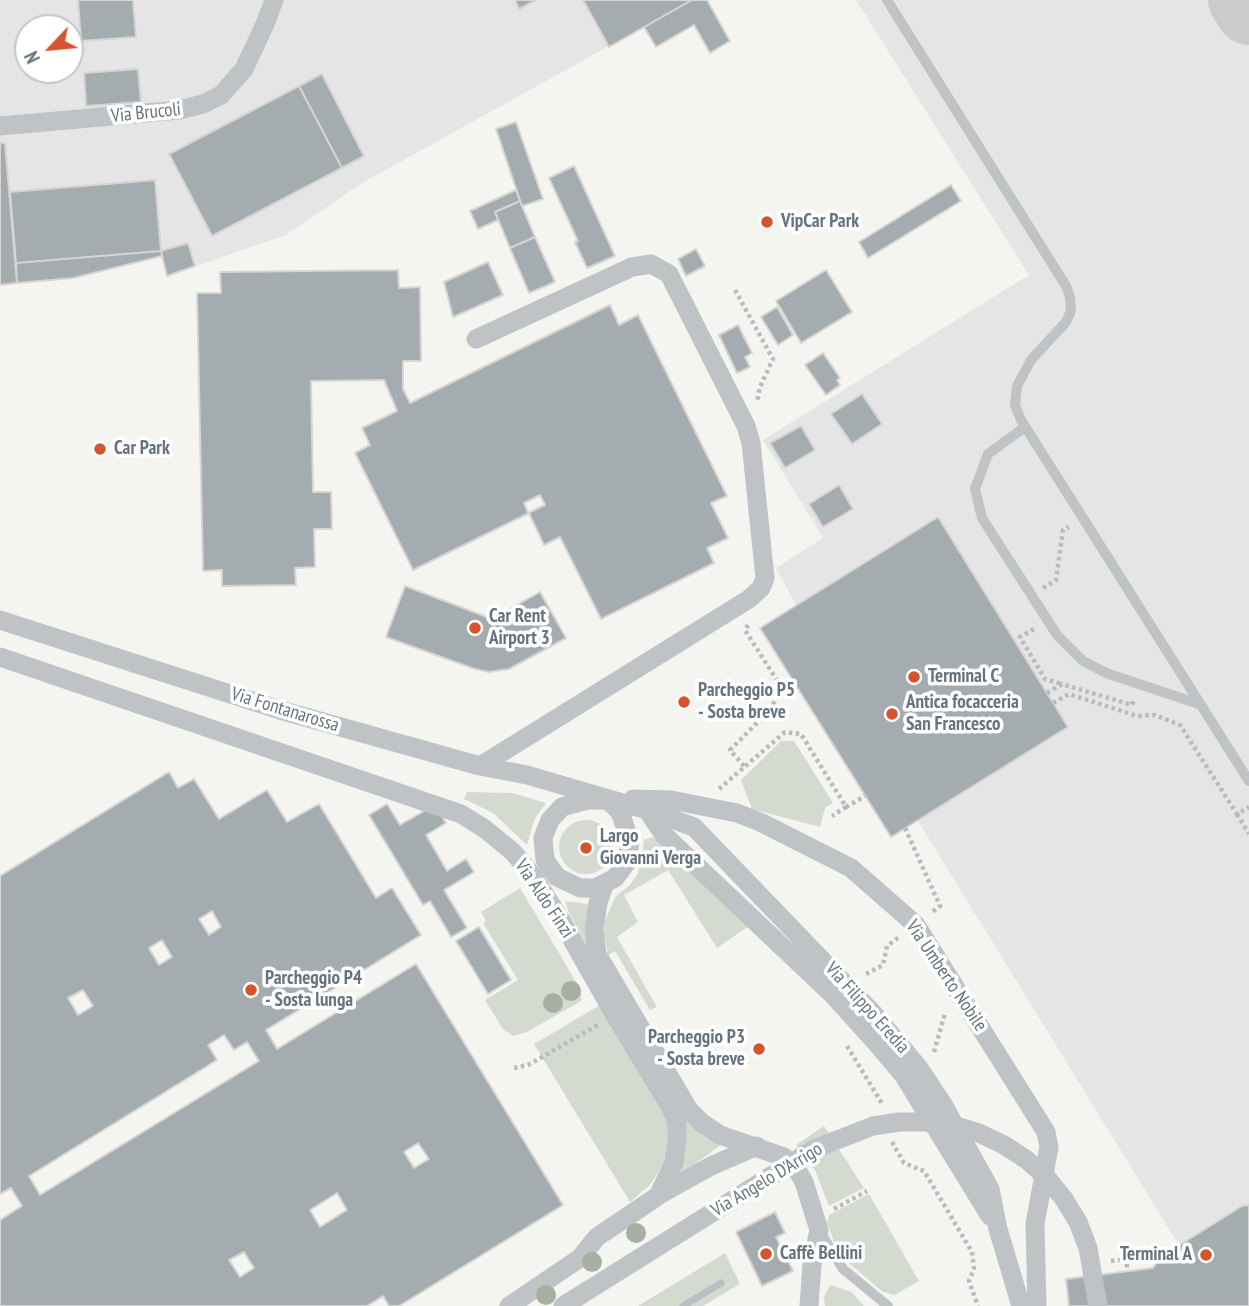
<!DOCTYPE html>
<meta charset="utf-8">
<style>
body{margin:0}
#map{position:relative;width:1249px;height:1306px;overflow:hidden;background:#f4f4f0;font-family:"PT Sans Narrow",sans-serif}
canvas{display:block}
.north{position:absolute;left:14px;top:14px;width:70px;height:70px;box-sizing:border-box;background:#fff;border:2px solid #c1c7cc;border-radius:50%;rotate:244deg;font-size:19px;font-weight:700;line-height:28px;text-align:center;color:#65747f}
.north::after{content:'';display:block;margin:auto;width:24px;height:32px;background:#d5532e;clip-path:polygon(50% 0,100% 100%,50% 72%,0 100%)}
</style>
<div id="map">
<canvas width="1249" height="1306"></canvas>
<div class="north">N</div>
</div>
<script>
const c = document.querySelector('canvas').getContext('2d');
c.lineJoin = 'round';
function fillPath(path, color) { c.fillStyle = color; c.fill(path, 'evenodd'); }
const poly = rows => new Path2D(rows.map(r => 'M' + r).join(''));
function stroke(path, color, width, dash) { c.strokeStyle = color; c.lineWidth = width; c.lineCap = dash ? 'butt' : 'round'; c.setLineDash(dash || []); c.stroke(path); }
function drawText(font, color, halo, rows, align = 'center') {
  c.font = font + ' "PT Sans Narrow",sans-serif'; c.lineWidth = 7; c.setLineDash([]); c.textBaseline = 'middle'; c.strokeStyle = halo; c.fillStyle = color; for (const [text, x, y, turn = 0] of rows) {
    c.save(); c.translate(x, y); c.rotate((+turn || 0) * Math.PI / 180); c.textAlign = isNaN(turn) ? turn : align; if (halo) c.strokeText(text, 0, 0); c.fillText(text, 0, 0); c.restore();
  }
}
const built = poly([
 [0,0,692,0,362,183,286,235,167,276,161,256,73,278,0,285],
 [28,28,70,28,70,70,28,70],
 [856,0,1249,0,1249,1306,1069,1306,1066,1279,1153,1268,1159,1258,1179,1245,918,821,891,837,760,628,796,605,776,568,823,538,763,440,1029,275]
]);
const green = poly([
 [781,741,794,741,833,803,825,808,820,827,752,809,741,780],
 [467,792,512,793,546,803,534,820,527,845,493,813,464,799],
 '559 847a27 27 0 1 1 54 0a27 27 0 1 1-54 0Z',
 [653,837,749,926,717,948,668,870,624,895,638,922,617,937,657,1007,650,1010,615,951,608,955,604,933,605,921,615,897,630,885,637,875,641,864,644,840],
 [520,888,581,990,581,1001,527,1032,513,1036,503,1029,485,1000,518,980,483,923,486,921,481,912],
 [565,901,588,904,590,951,569,913],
 [602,1004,671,1120,668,1157,650,1185,630,1202,534,1044],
 [689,1121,703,1135,721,1145,681,1174,685,1152,685,1123],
 [824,1126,864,1188,829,1206,815,1170,796,1145],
 [869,1194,919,1281,894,1295,883,1292,850,1264,837,1249,827,1223,829,1215],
 [725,1253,740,1284,703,1306,638,1306],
 [830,1285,852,1292,864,1306,825,1306,824,1297]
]);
const stream = poly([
 [683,1306,721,1283]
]);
const taxiway = poly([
 [1241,0,1249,12]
]);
const building = poly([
 [78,0,133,0,136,37,81,41,78,0],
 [515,0,536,0,519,9,515,0],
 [583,0,692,0,609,47,583,0],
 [692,0,707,0,730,41,710,53,694,25,656,47,644,27,692,0],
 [138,69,141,102,86,106,84,73,138,69],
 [322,74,364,156,342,168,299,86,322,74],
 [299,86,342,168,212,236,169,154,299,86],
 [516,122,543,199,522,206,496,129,516,122],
 [0,143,5,143,17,283,0,285,0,143],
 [574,166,615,256,587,268,575,242,578,241,549,178,574,166],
 [155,180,161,251,16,263,10,192,155,180],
 [951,185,961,201,868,258,859,242,951,185],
 [516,190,520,201,495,212,498,220,478,229,470,211,516,190],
 [520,201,535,237,510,248,495,212,520,201],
 [535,237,555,282,529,293,510,248,535,237],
 [188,243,195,266,167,276,161,251,188,243],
 [696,249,705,266,686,276,678,259,696,249],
 [161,251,162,256,73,278,17,283,16,263,161,251],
 [488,262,503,295,453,317,444,282,488,262],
 [398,270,399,288,420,287,421,361,403,361,403,389,410,403,610,305,619,325,638,315,727,496,711,503,728,538,707,548,714,563,601,619,560,537,544,545,529,513,413,570,355,453,370,445,362,428,397,411,384,380,311,381,313,492,331,492,332,529,314,529,315,567,295,568,296,585,222,586,222,570,203,571,197,293,221,293,220,272,398,270],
 [540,495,545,505,528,513,524,503,540,495],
 [826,270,852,312,801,343,776,301,826,270],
 [777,307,793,335,778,345,761,317,777,307],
 [738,325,752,353,745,357,750,367,737,373,719,335,738,325],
 [823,353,840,378,837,380,840,385,826,395,805,365,823,353],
 [862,394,882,424,852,444,831,414,862,394],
 [801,426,815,450,785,468,770,443,801,426],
 [839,485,853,509,823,527,809,504,839,485],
 [938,517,1068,727,891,837,760,628,938,517],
 [405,586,492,619,540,592,566,638,509,669,489,672,475,669,386,637,405,586],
 [169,772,178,788,194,779,219,819,267,790,287,822,319,804,376,898,392,888,421,935,266,1030,277,1049,416,964,563,1205,399,1306,389,1306,383,1296,367,1306,0,1306,0,1220,22,1206,11,1188,0,1194,0,876,169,772],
 [212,911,221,927,209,935,199,919,212,911],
 [162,940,172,957,159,965,149,948,162,940],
 [83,990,93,1006,78,1015,68,998,83,990],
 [224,1035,234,1050,247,1042,259,1061,40,1195,29,1176,217,1060,208,1045,224,1035],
 [418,1143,429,1159,414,1168,404,1152,418,1143],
 [337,1193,347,1210,320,1227,310,1210,337,1193],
 [244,1252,254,1268,240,1277,229,1260,244,1252],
 [387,804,400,825,426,810,441,815,446,823,426,835,447,871,466,859,474,872,444,890,467,928,451,937,430,901,423,905,369,815,387,804],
 [479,927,511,980,488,994,456,941,479,927],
 [1249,1205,1249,1306,1069,1306,1066,1279,1153,1268,1159,1258,1242,1206,1249,1205],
 [775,1212,785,1233,776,1237,793,1271,762,1286,736,1232,775,1212]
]);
const path = poly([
 [735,290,773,359,760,387,757,402],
 [1043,588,1056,580,1063,530,1069,527],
 [1034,629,1020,637,1045,679,1062,684],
 [1047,693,1062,684,1132,705,1134,699],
 [1053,703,1069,694,1137,716,1155,715,1180,725,1237,814,1249,807],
 [744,766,730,750,766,714,783,690,745,630,748,625],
 [719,789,785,732,801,734,846,807,832,816],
 [846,807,865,796],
 [1237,814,1249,834],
 [905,828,940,906,931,913],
 [866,974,883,965,887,946,899,937],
 [847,1046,883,1105],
 [934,1052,945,1013],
 [514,1068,528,1065,598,1025],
 [892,1142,904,1163,924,1171,972,1252,974,1269,969,1281,978,1306],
 [834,1209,867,1191],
 [1111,1261,1127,1259,1127,1271]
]);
const lane = poly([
 [887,0,1066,286,1070,297,1071,311,1066,322,1031,360,1017,386,1015,405,1021,420,1249,781],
 [1025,427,988,454,975,489,982,518,1057,635,1083,661,1106,673,1199,704],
 [821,1233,843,1269,888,1306]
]);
const street = poly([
 [0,126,179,110,203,104,221,95,244,69,266,22,274,0],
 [476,339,632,267,651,264,669,274,746,426,751,443,765,578,761,588,749,599,480,766],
 [0,620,280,710,480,766,527,775,647,810,694,827,873,1013,919,1068,944,1106,990,1189,998,1229,1021,1306],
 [0,657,461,814,485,829,513,852,533,876,561,920,616,1017,671,1108,677,1122,677,1140,674,1163,658,1196,597,1237,580,1258,509,1306],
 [633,799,671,800,737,813,760,822,851,868,916,925,1046,1132,1049,1147,1035,1224,1037,1306],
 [587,800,608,800,620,812,630,841,627,862,615,878,595,888,580,888,557,877,545,860,543,838,550,820,562,807,587,800],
 [647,810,664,835,832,994,878,1045,904,1076,990,1216],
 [604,885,598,903,594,930,597,954,689,1110,702,1123,720,1135,784,1157,797,1170,804,1182,819,1230,812,1264,809,1306],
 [659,1195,711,1166,757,1146],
 [563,1306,814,1149,873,1126,899,1122,926,1122,953,1125,979,1133,1004,1145,1027,1160,1047,1178,1064,1199,1078,1222,1088,1248,1098,1306]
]);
const trees = [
 [571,991],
 [553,1003],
 [636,1233],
 [592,1262],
 [546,1295]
];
const markers = [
 [767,222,7,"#d5532e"],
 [100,449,7,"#d5532e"],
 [475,628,7,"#d5532e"],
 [914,677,7,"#d5532e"],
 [684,702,7,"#d5532e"],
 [892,714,7,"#d5532e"],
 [586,848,7,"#d5532e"],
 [251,990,7,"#d5532e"],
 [759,1049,7,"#d5532e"],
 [766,1254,7,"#d5532e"],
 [1206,1255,7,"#d5532e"]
];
const streetNames = [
 ["Via Brucoli",146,113,-6],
 ["Via Fontanarossa",285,710,17],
 ["Via Aldo Finzi",544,899,56],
 ["Via Umberto Nobile",946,976,56],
 ["Via Filippo Eredia",867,1008,48],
 ["Via Angelo D'Arrigo",767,1180,-31]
];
const poiNames = [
 ["VipCar Park",781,222],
 ["Car Park",114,449],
 ["Car Rent",489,617],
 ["Airport 3",489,639],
 ["Terminal C",928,677],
 ["Parcheggio P5",698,691],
 ["- Sosta breve",698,713],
 ["Antica focacceria",906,703],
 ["San Francesco",906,725],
 ["Largo",600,837],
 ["Giovanni Verga",600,859],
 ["Parcheggio P4",265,979],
 ["- Sosta lunga",265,1001],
 ["Parcheggio P3",745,1038,"right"],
 ["- Sosta breve",745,1060,"right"],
 ["Caffè Bellini",780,1254],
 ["Terminal A",1192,1255,"right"]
];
fillPath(built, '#e4e5e4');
fillPath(green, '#d5dad1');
stroke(stream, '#b6c1c4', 7);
stroke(taxiway, '#cacccc', 66);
fillPath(building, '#a4acb0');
stroke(building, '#d5d5d3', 2);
stroke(path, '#b9bbbd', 4.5, [3.5, 3.5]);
stroke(lane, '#bfc3c6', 10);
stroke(street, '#bfc3c6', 19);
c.fillStyle = '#a6afa2';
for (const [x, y] of trees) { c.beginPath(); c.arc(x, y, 10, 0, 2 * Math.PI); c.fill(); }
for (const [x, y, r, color] of markers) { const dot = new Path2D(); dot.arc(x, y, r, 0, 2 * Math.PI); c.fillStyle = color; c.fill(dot); stroke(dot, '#fff', 2.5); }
drawText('19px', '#65747f', '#fff', streetNames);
drawText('bold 19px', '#65747f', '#fff', poiNames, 'left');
</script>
